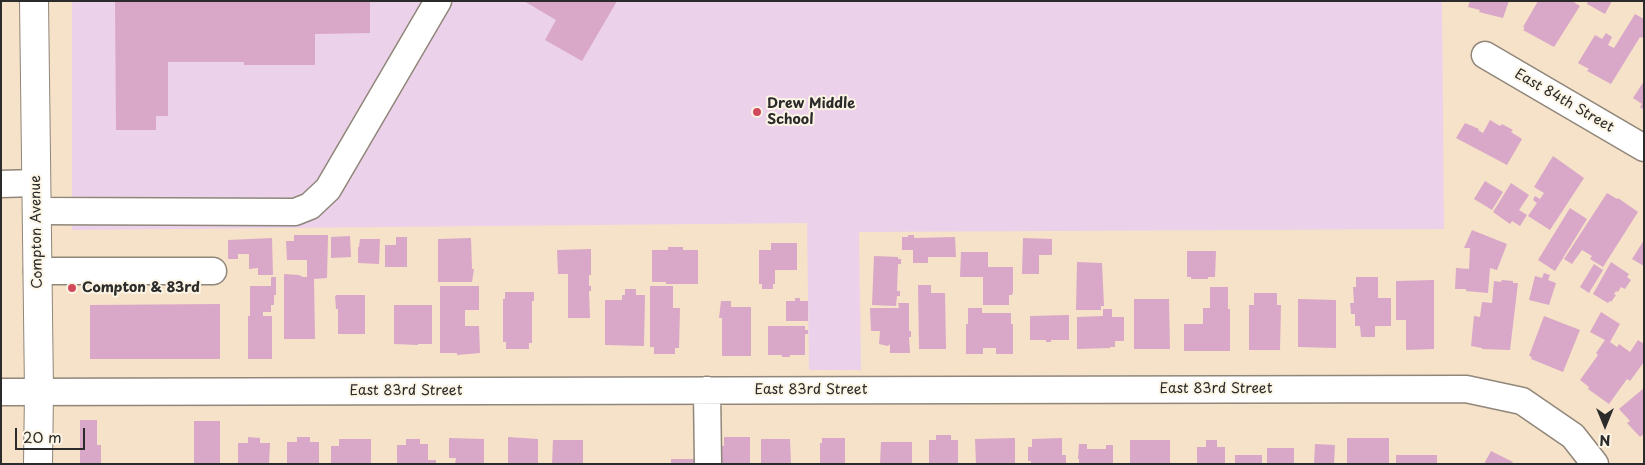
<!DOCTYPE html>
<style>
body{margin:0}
#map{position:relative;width:1645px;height:465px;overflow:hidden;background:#f6e2c8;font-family:"Playpen Sans",sans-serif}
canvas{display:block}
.frame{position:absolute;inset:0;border:2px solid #2b2b2b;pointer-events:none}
.north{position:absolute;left:1580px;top:400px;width:50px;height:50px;-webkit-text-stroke:4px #fcf5e5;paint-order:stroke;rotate:180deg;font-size:14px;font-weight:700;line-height:20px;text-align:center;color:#2b2b2b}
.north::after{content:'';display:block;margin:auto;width:18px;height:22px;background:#2b2b2b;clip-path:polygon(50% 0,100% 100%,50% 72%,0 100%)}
.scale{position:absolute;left:15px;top:428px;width:70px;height:22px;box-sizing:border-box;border:2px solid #2b2b2b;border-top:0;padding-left:6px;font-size:15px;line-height:18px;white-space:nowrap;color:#2b2b2b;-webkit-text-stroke:4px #fcf5e5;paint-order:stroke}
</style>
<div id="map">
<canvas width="1645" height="465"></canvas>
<div class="frame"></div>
<div class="north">N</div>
<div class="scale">20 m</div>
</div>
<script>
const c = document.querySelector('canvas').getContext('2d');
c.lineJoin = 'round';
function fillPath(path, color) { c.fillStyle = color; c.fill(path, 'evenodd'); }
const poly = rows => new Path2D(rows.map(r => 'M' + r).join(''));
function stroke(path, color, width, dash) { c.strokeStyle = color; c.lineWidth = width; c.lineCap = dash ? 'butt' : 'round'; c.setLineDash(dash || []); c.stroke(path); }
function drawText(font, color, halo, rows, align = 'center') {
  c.font = font + ' "Playpen Sans",sans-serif'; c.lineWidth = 4; c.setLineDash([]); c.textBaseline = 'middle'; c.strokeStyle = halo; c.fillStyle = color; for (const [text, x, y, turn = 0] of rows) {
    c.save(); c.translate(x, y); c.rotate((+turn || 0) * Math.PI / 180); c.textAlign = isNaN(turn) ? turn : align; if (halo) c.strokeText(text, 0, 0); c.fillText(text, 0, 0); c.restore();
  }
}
const built = poly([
 [72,1,1442,1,1444,229,859,232,861,370,809,370,807,223,72,230]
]);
const building = poly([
 [115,1,370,1,370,33,315,34,315,65,244,65,244,62,168,62,168,116,156,116,156,130,116,130],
 [524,1,617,1,582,61,545,40,556,20],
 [1470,1,1509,1,1503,18,1479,12,1480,10,1468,7],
 [1538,1,1572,1,1580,6,1554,47,1523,30,1525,28,1523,27],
 [1588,1,1612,1,1605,14,1587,4],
 [1635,14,1644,19,1644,35,1642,38,1640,37,1611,84,1587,71,1589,69,1578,63,1595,35,1602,39,1606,33,1612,37,1608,45,1614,48],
 [1644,81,1644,110,1640,107,1642,104,1633,98],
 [1490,120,1500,126,1502,124,1513,130,1511,132,1522,139,1507,165,1456,138,1465,123,1479,129,1478,130,1483,133],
 [1553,156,1584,178,1550,230,1528,216,1537,203,1533,200,1535,196,1540,199,1544,193,1534,187],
 [1485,181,1503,192,1492,210,1474,199],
 [1511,183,1529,195,1519,210,1527,215,1520,226,1512,221,1510,224,1493,212],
 [1607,193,1617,199,1618,198,1638,212,1603,267,1590,259,1592,256,1582,250,1572,264,1564,259],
 [1570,208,1587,219,1555,271,1538,260],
 [1472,230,1507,244,1497,270,1490,268,1488,293,1466,291,1466,289,1455,289,1456,268,1469,269,1470,248,1464,248],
 [294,235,328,235,327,278,314,279,315,339,284,339,284,274,299,275,303,277,307,277,307,260,287,260,286,241,294,241],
 [908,235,914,235,914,238,955,237,956,257,928,257,928,263,913,263,913,250,902,250,902,237,908,237],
 [350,236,351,257,331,258,331,237],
 [396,237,407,237,407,267,385,267,385,245,396,245],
 [272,238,273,275,258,275,258,268,249,269,249,254,238,254,238,259,228,259,228,240],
 [471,238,472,269,474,269,472,282,438,282,438,239],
 [1023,238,1052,239,1052,255,1039,255,1039,274,1022,274],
 [360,239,380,239,379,264,358,263,358,247,359,247],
 [1644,240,1644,266,1632,259],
 [771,243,797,243,797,270,775,270,775,284,773,284,773,289,762,289,762,284,759,284,759,250,771,250],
 [668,247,683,247,683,250,698,250,698,284,666,284,666,282,652,282,652,250,668,250],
 [591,249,591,275,589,275,589,286,591,286,591,291,589,291,590,318,568,318,568,274,558,274,557,250],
 [1187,251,1216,251,1215,277,1208,277,1208,279,1191,279,1191,277,1187,277],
 [961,252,988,252,988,267,1013,267,1013,292,1012,295,1009,295,1009,305,983,305,983,277,960,277],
 [874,256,898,257,898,259,901,259,901,264,898,264,897,291,900,291,900,296,897,296,896,306,872,305],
 [1077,262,1102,263,1104,306,1101,306,1101,310,1076,310],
 [1611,262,1629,274,1627,277,1631,280,1625,289,1621,287,1618,292,1616,291,1614,294,1616,295,1611,302,1610,301,1608,303,1593,294],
 [1594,264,1603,270,1589,293,1580,287],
 [1544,273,1550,275,1548,280,1556,283,1549,305,1529,300,1535,276,1542,278],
 [271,277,276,277,276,295,274,295,274,305,271,305,271,312,263,312,263,316,272,316,272,359,248,359,248,316,250,316,250,286,271,286],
 [1356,277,1378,277,1378,298,1391,298,1391,326,1375,326,1375,337,1361,337,1360,326,1355,326,1355,314,1351,314,1350,303,1354,303,1353,287,1356,287],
 [1434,280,1434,349,1406,350,1406,320,1396,320,1396,281],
 [1502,280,1513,281,1513,283,1518,283,1510,350,1482,349,1482,348,1471,346,1474,316,1480,317,1482,302,1492,303,1494,281,1501,282],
 [918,285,931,285,931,293,945,293,946,349,919,349],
 [440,286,479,286,479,310,465,310,465,326,479,326,480,353,457,355,457,353,440,353],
 [650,286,673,286,673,308,680,308,679,348,675,348,675,354,654,354,654,347,650,347],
 [1210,287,1228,287,1228,309,1230,309,1230,351,1184,351,1184,324,1203,324,1203,308,1210,308],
 [625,289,636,289,636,295,645,295,644,346,605,345,605,300,622,300,622,295,625,295],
 [505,292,534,292,534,301,532,301,532,343,529,343,529,349,506,349,506,342,503,342,503,299,505,299],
 [1254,293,1277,293,1277,305,1281,305,1280,350,1249,350,1249,305,1254,305],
 [337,295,365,295,365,334,338,334,338,309,336,309,335,296],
 [795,298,800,298,800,301,808,301,808,321,786,321,786,301,795,301],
 [1134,299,1169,299,1170,349,1134,349],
 [1298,299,1336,300,1336,348,1298,347],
 [721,301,731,301,731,307,751,307,751,356,722,356,722,318,719,318],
 [898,303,909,303,909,331,911,331,911,337,909,337,910,353,890,353,890,344,888,346,879,344,880,331,871,331,870,308,899,308],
 [220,304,220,359,90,359,90,305],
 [394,305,432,305,432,344,418,344,418,345,394,344],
 [968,308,982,308,982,313,1011,313,1011,324,1013,324,1013,354,996,354,996,348,983,348,983,354,966,354,966,324,968,324],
 [1103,309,1112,309,1112,317,1124,317,1124,341,1115,341,1115,347,1110,347,1110,348,1077,349,1077,317,1103,316],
 [1601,312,1620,324,1610,342,1617,347,1619,344,1630,352,1638,340,1644,344,1644,362,1630,381,1627,379,1609,404,1588,389,1589,387,1580,380,1598,355,1596,353,1605,340,1590,332],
 [1069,315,1069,340,1051,340,1051,342,1046,342,1046,340,1030,340,1030,316],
 [1544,316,1580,330,1563,372,1531,359,1532,357,1529,356],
 [768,326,805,326,805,330,808,330,808,334,805,334,805,355,790,355,790,357,782,357,782,355,768,355],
 [1644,388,1644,437,1642,435,1640,437,1627,423,1630,421,1619,409],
 [80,420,97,420,97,445,101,445,101,464,80,464],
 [194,421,220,421,220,464,194,464],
 [936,435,951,435,951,440,958,440,958,464,929,464,929,440,936,440],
 [248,437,260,438,260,443,270,443,269,464,238,464,238,443,248,443],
 [297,437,310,437,310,442,319,442,319,464,287,464,287,442,297,442],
 [508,437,538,439,538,464,508,464],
 [724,437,750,437,750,464,717,464,717,446,724,446],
 [449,438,484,439,484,464,455,464,456,458,449,458],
 [822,438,845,438,845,464,820,464,820,443,822,443],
 [1015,438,1015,464,976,464,975,439],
 [1062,438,1062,455,1066,455,1066,464,1031,464,1031,461,1028,461,1028,447,1032,447,1032,439],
 [1347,438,1389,438,1389,464,1347,464],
 [339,439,371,439,371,464,331,464,331,446,339,446],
 [406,439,420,439,420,444,428,444,428,460,436,460,436,464,397,464,397,445,406,445],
 [761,439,790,439,791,464,761,464],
 [553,440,583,440,583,464,552,464],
 [1130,440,1170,440,1170,464,1130,464],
 [1206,440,1217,440,1217,447,1225,447,1225,464,1197,464,1197,447,1206,447],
 [881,442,912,442,912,464,880,464],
 [1079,444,1087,444,1087,449,1106,449,1106,445,1113,445,1113,464,1079,464,1079,459,1078,459],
 [1315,444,1335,445,1334,464,1314,464],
 [1267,448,1294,448,1294,464,1267,464],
 [1491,451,1513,462,1512,464,1484,464],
 [1235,455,1262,455,1262,464,1235,464],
 [1396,455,1437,455,1437,464,1396,464],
 [671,459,699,459,699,464,671,464]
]);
const minor = poly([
 [1485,55,1644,148],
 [1,184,36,183],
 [37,211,295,212,310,206,328,189,438,1],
 [37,271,213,271],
 [707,390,708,464],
 [1,392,1466,389,1522,401,1573,436,1595,464]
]);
const major = poly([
 [34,1,39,392,38,464]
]);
const markers = [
 [757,112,5,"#d1495b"],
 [72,288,5,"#d1495b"]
];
const streetNames = [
 ["East 84th Street",1564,101,30],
 ["Compton Avenue",37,232,-91],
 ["East 83rd Street",1216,389],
 ["East 83rd Street",811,390],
 ["East 83rd Street",406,391]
];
const poiNames = [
 ["Drew Middle",767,104],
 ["School",767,120],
 ["Compton & 83rd",82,288]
];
fillPath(built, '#ecd1ea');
fillPath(building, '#d9a7c8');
stroke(minor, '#90867a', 29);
stroke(major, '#90867a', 30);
stroke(minor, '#fff', 26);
stroke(major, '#fff', 28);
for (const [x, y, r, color] of markers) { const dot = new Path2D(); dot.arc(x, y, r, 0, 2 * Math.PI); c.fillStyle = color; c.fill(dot); stroke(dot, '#fcf5e5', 2); }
drawText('14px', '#2b2b2b', '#fcf5e5', streetNames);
drawText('bold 14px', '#2b2b2b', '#fcf5e5', poiNames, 'left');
</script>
